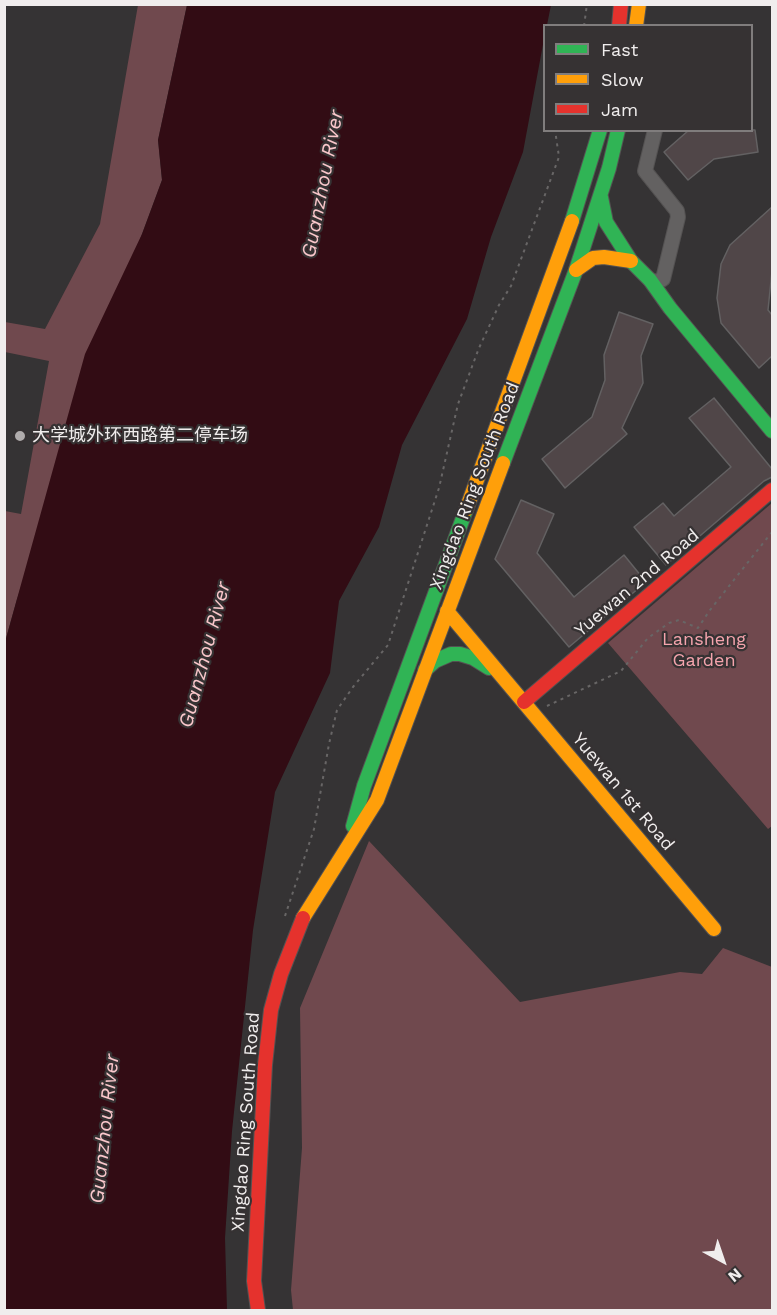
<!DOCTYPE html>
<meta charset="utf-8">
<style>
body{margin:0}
#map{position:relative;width:777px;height:1315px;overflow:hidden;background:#353334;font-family:"Work Sans",sans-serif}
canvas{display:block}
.frame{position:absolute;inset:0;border:6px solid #f0eded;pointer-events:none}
.legend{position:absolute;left:543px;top:24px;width:210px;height:108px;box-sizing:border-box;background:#363233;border:2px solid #807d7d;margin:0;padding:8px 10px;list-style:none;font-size:18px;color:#f0eded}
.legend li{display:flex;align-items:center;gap:12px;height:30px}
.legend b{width:30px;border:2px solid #807d7d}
.north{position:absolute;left:693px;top:1231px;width:60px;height:60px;-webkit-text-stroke:4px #363233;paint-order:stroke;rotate:140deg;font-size:16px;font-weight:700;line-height:24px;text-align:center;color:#f0eded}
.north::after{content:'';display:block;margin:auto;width:21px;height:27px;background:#f0eded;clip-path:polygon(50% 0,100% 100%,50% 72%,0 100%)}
</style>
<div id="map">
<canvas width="777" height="1315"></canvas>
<div class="frame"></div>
<ul class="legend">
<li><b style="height:8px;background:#30b455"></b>Fast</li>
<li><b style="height:8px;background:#ff9f0a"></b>Slow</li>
<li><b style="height:8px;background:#e5322d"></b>Jam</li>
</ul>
<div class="north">N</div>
</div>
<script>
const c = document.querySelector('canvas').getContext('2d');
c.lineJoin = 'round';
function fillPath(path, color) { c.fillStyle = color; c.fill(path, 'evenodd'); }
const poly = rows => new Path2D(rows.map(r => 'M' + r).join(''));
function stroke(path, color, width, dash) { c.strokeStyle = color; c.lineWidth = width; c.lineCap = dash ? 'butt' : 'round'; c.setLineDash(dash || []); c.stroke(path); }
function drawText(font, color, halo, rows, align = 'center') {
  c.font = font + ' "Work Sans","Noto Sans SC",sans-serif'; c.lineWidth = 4.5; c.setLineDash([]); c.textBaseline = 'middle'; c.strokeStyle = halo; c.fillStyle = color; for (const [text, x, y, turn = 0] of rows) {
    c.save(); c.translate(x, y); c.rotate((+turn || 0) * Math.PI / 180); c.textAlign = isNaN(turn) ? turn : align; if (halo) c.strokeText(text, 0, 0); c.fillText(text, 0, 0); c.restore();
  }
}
const green = poly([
 [138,5,187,5,158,140,162,180,142,234,17,599,5,642,5,511,21,514,49,361,5,352,5,322,45,329,100,224],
 [772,503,772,826,768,829,608,643],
 [369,841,520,1002,680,972,702,974,723,948,772,967,772,1310,293,1310,291,1290,302,1148,300,1008]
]);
const water = poly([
 [187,5,551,5,547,25,544,26,544,39,523,152,491,237,467,319,402,445,379,527,339,601,330,673,275,792,253,930,232,1131,225,1238,227,1310,5,1310,5,642,85,354,142,234,162,180,158,140]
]);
const building = poly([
 [689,130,755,130,758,152,714,159,688,180,664,152,689,130],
 [772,207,772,271,768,310,772,315,772,356,759,368,721,323,717,298,721,264,730,245,772,207],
 [619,312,653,324,641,356,643,383,622,428,627,434,565,488,542,459,592,417,605,380,604,355,619,312],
 [714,398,772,469,772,477,764,481,666,565,634,527,663,503,674,516,731,467,689,418,714,398],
 [521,500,554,514,537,553,574,597,624,555,646,582,569,647,495,559,521,500]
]);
const path = poly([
 [584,26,587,4],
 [547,706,621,671,648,638,669,623,679,620,698,628,710,610,772,532],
 [285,916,314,829,329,744,337,710,353,687,388,645,439,488,458,404,479,348,499,305,511,286,559,157,555,130]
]);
const street = poly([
 [650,280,657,282,663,279,678,217,677,211,645,171,655,130]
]);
const fast = poly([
 [601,197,606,222,631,261,650,280,670,308,772,431],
 [572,221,600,130],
 [503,463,576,270,609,168,618,130],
 [425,670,435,661,451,654,460,654,473,658,489,668],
 [353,826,364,786,466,510]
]);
const slow = poly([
 [636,26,639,4],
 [576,270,593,258,604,257,631,261],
 [466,510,572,221],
 [447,611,714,929],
 [303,918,377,800,503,463]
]);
const jam = poly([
 [619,26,621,4],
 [524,702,772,490],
 [258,1310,254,1281,265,1065,271,1010,281,974,303,918]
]);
const markers = [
 [20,436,6,"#afacac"]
];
const poiNames = [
 ["大学城外环西路第二停车场",32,436]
];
const streetNames = [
 ["Xingdao Ring South Road",475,486,-69],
 ["Yuewan 2nd Road",637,583,-40],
 ["Yuewan 1st Road",623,792,50],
 ["Xingdao Ring South Road",246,1122,-86]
];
const parkNames = [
 ["Lansheng",704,640],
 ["Garden",704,661]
];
const waterNames = [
 ["Guanzhou River",323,184,-79],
 ["Guanzhou River",205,655,-75],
 ["Guanzhou River",105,1129,-84]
];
fillPath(green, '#70494e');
fillPath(water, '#320c14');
fillPath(building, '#504648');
stroke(building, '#636162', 1.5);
stroke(street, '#545252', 16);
stroke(fast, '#545252', 16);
stroke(slow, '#545252', 16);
stroke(jam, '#545252', 16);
stroke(path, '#686666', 2, [3, 4.5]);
stroke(street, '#636161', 14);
stroke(fast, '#30b455', 14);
stroke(slow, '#ff9f0a', 14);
stroke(jam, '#e5322d', 14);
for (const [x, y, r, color] of markers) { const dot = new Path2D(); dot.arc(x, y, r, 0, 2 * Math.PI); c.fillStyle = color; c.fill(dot); stroke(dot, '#363233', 2); }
drawText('18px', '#f0eded', '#363233', poiNames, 'left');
drawText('18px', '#f0eded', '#363233', streetNames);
drawText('18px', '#f5a4ad', '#363233', parkNames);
drawText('italic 20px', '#fac7cb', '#363233', waterNames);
</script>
